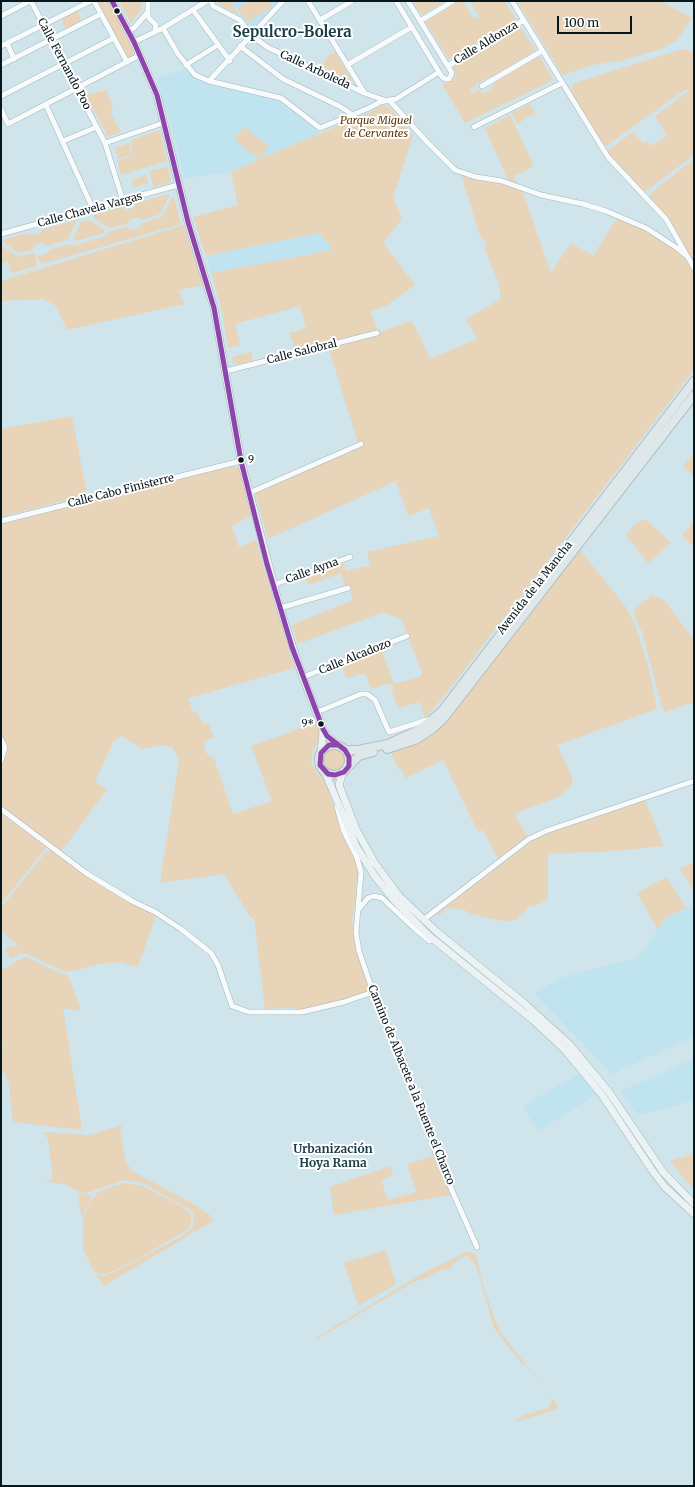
<!DOCTYPE html>
<meta charset="utf-8">
<style>
body{margin:0}
#map{position:relative;width:695px;height:1487px;overflow:hidden;background:#cfe4eb;font-family:Merriweather,serif}
canvas{display:block}
.frame{position:absolute;inset:0;border:2px solid #08171b;pointer-events:none}
.scale{position:absolute;left:557px;top:16px;width:75px;height:18px;box-sizing:border-box;border:2px solid #08171b;border-top:0;padding-left:5px;font-size:12px;line-height:14px;white-space:nowrap;color:#08171b;-webkit-text-stroke:3px #fff;paint-order:stroke}
</style>
<div id="map">
<canvas width="695" height="1487"></canvas>
<div class="frame"></div>
<div class="scale">100 m</div>
</div>
<script>
const c = document.querySelector('canvas').getContext('2d');
c.lineJoin = 'round';
function fillPath(path, color) { c.fillStyle = color; c.fill(path, 'evenodd'); }
const poly = rows => new Path2D(rows.map(r => 'M' + r).join(''));
function stroke(path, color, width, dash) { c.strokeStyle = color; c.lineWidth = width; c.lineCap = dash ? 'butt' : 'round'; c.setLineDash(dash || []); c.stroke(path); }
function drawText(font, color, halo, rows, align = 'center') {
  c.font = font + ' Merriweather,serif'; c.lineWidth = 4; c.setLineDash([]); c.textBaseline = 'middle'; c.strokeStyle = halo; c.fillStyle = color; for (const [text, x, y, turn = 0] of rows) {
    c.save(); c.translate(x, y); c.rotate((+turn || 0) * Math.PI / 180); c.textAlign = isNaN(turn) ? turn : align; if (halo) c.strokeText(text, 0, 0); c.fillText(text, 0, 0); c.restore();
  }
}
const built = poly([
 [231,1,280,1,260,23,251,27,241,16],
 [184,69,195,78,212,84,280,99,320,133,230,172,184,178,175,139,157,78],
 [320,233,334,250,211,273,206,256],
 [692,905,694,926,694,1036,612,1074,534,993,561,978,636,958,643,952,666,917],
 [694,1059,694,1100,638,1116,621,1091],
 [584,1071,598,1093,538,1131,523,1106]
]);
const green = poly([
 [97,1,108,1,134,51,131,57,128,57,124,54],
 [119,1,142,1,141,9,131,23],
 [217,1,231,1,239,15,219,4],
 [250,1,268,1,272,7,247,22,238,8],
 [412,1,445,1,422,15],
 [459,1,463,1,474,19,479,16,470,1,505,1,516,19,449,59,426,23,427,21],
 [517,1,660,1,692,18,677,40,662,49,624,60,593,65,563,75],
 [77,10,82,21,66,29,61,18],
 [519,26,535,49,534,51,490,79,488,77,470,89,472,93,480,89,482,93,485,93,493,87,493,84,537,57,540,57,552,77,551,81,465,123,442,84,452,81,455,78,456,73,453,67],
 [679,50,688,50,694,54,694,155,646,191,642,190,612,159,608,150,633,132,643,143,647,142,650,146,667,136,655,116,689,91,687,89,683,91,606,146,603,145,572,94,572,87,575,83],
 [335,52,343,65,353,82,322,67,326,58],
 [107,90,113,108,110,112,121,132,108,137,86,95],
 [530,104,535,113,517,124,512,113],
 [382,105,390,108,413,135,393,198,402,219,383,243,415,285,386,306,370,311,379,332,412,321,430,359,477,339,466,319,501,299,499,284,484,247,487,243,480,236,461,174,501,181,522,190,551,273,571,243,593,256,615,221,620,218,655,234,682,255,694,271,694,367,690,375,445,695,425,718,420,702,398,708,392,691,393,685,386,684,371,689,365,673,347,678,342,666,381,649,394,684,420,677,422,673,402,620,383,612,298,644,292,625,353,600,349,586,345,585,341,573,308,585,305,577,343,563,346,571,370,565,367,552,439,536,429,508,408,516,396,481,268,539,255,492,359,446,329,349,379,334,379,332,296,352,289,333,306,328,300,306,235,324,240,345,228,348,222,311,211,273,333,250,319,233,206,256,193,217,238,205,231,172,259,159,234,139,244,127,269,146,260,159,375,110],
 [510,115,534,166,514,176,519,185,508,180,485,128],
 [160,130,167,161,121,175,117,161,133,155,131,140],
 [129,143,132,154,118,159,115,148],
 [694,159,694,262,668,218,650,197,651,193],
 [168,167,171,182,154,187,149,171],
 [146,175,148,183,134,187,132,180],
 [169,194,169,196,160,214,142,220,138,217,129,220,127,224,109,228,94,218,94,215,121,207,126,210,135,207,137,203],
 [174,197,181,224,42,264,35,255,37,266,11,273,8,261,1,263,1,246,19,257,33,253,37,256,46,254,49,250,70,244,74,246,106,236,109,232,127,227,132,230,140,227,142,223,162,217,172,198],
 [77,220,67,240,47,246,43,243,35,245,32,250,19,253,3,242,3,240,27,233,31,235,40,233,43,229],
 [89,220,105,230,103,233,76,241,73,239,81,222],
 [184,225,203,285,179,290,184,304,67,330,56,306,44,299,1,301,1,281],
 [251,352,253,362,233,364,232,357],
 [72,416,87,495,1,517,1,429],
 [694,453,694,477,683,466],
 [229,466,239,468,251,516,232,526,239,547,256,540,294,668,189,698,189,700,193,712,195,711,204,724,208,723,214,737,204,742,206,753,214,759,233,814,272,801,251,746,316,723,319,731,319,742,314,749,311,761,313,766,318,775,323,777,330,793,341,827,355,858,360,879,356,881,356,895,352,922,355,944,366,975,368,990,366,993,357,997,308,1009,297,1010,295,1008,281,1008,265,1009,254,918,251,918,224,874,160,883,179,759,172,747,160,745,142,749,122,736,114,740,95,782,107,789,61,852,1,807,1,765,5,757,6,748,1,737,1,524],
 [645,519,671,543,648,563,626,535,636,523],
 [694,522,694,547,682,535],
 [579,549,625,606,635,625,650,672,657,709,557,745,573,779,571,785,561,796,516,813,516,817,528,837,498,859,483,830,478,832,443,760,406,778,401,768,399,770,391,753,418,741],
 [652,595,664,600,694,640,694,702,665,712,662,707,642,632,633,613,637,607],
 '322 760a12 12 0 1 1 24 0a12 12 0 1 1-24 0Z',
 [645,800,664,846,603,852,551,853,548,856,548,899,540,904,528,907,516,920,503,921,472,914,462,909,455,908,446,909,438,916,436,915,532,840,543,833],
 [1,811,46,845,45,849,1,904],
 [51,850,103,887,156,915,138,967,119,962,99,964,73,971,64,971,27,954,21,953,12,959,10,957,4,948,18,945,1,931,1,908,45,853],
 [694,862,694,891,680,869],
 [667,877,686,908,666,917,658,930,637,893],
 [26,957,62,974,68,975,81,1011,63,1008,82,1130,13,1122,9,1085,1,1066,3,1038,1,1038,1,969,7,968,16,961],
 [122,1125,120,1132,126,1162,132,1171,190,1202,210,1215,213,1221,104,1286,96,1275,104,1276,123,1268,182,1236,192,1228,194,1222,193,1213,189,1209,141,1182,121,1181,90,1192,82,1193,64,1184,45,1182,53,1179,48,1139,43,1132,90,1135],
 [694,1154,694,1190,670,1161],
 [433,1156,451,1195,334,1215,330,1187,391,1166,393,1174,381,1180,388,1200,416,1192,407,1164],
 [125,1183,143,1186,183,1207,191,1215,191,1224,187,1230,132,1262,106,1274,98,1274,93,1270,83,1249,83,1220,89,1204,97,1193,112,1186],
 [79,1194,92,1195,82,1218,78,1196],
 [386,1250,396,1284,358,1306,344,1263],
 [467,1252,476,1254,482,1282,496,1322,502,1334,556,1403,558,1409,516,1422,521,1416,549,1408,552,1400,550,1395,527,1367,520,1362,494,1328,476,1265,467,1256,460,1258,449,1269,442,1269,430,1276,412,1283,317,1339,314,1339,425,1272]
]);
const street = poly([
 [31,1,105,143,123,201],
 [94,1,127,62],
 [148,1,148,17,156,25,155,31],
 [211,1,213,6,240,20,251,35,267,47,364,93,384,100],
 [308,1,364,92],
 [396,1,442,77,445,79,449,79,452,73,408,1],
 [512,1,608,157,666,219,694,268],
 [193,10,230,61],
 [1,16,30,1],
 [320,20,352,1],
 [420,21,453,1],
 [163,28,178,54,195,75,209,81,281,98,320,128,369,108,380,102,396,99,439,72],
 [128,31,134,28,147,13],
 [134,42,163,28,207,1],
 [7,43,14,59],
 [1,46,91,1],
 [240,46,283,79,339,106,353,115],
 [1,65,101,14],
 [186,65,218,45],
 [347,65,412,27],
 [448,66,524,20],
 [209,81,283,1],
 [482,86,542,51],
 [1,96,114,38],
 [389,100,427,142,455,170,476,177,502,181,541,195,583,204,606,211,646,228,677,248,687,256],
 [46,105,93,209],
 [1,109,8,124,140,55],
 [474,127,562,83],
 [63,141,97,127],
 [105,143,163,123],
 [1,234,178,185],
 [226,371,377,333],
 [249,493,361,444],
 [1,521,241,461],
 [273,585,350,557],
 [280,608,348,588],
 [303,677,407,636],
 [317,712,361,694,367,694,375,700,389,732,427,720],
 [1,739,5,747,1,761],
 [337,807,344,832,357,858,361,872,356,933,359,951,373,992,405,1064,438,1159,477,1247],
 [1,809,86,873,132,901,155,912,181,929,211,953,218,965,232,1006,249,1012,302,1012,344,1002,373,992],
 [359,909,368,898,374,896,382,898,416,930,430,941],
 [427,917,529,839,546,831,694,781]
]);
const secondary = poly([
 [112,1,134,42,157,95,188,222,214,308,241,461,280,608,301,672,323,729,327,736,338,745],
 [321,753,323,729],
 [325,772,356,846,374,875,394,900,428,935,533,1020,565,1050,602,1095,652,1170,664,1186,694,1214],
 [342,774,339,785,356,829,374,862,399,896,437,932,524,1003,570,1045,609,1092,663,1172,694,1204]
]);
const primary = poly([
 '319 760a15 15 0 1 1 30 0a15 15 0 1 1-30 0Z',
 [387,749,415,740,431,730,444,718,694,395],
 [345,750,358,750,388,744,420,729,442,711,694,381],
 [349,766,359,756,373,752]
]);
const bus1 = poly([
 [112,1,134,42,157,95,188,222,214,308,241,461,267,564,292,647,323,729,327,736,345,750,349,757,349,766,344,772,335,775,328,774,320,765,321,753,329,745,338,745]
]);
const markers = [
 [117,11,3.5,"#08171b"],
 [241,460,3.5,"#08171b"],
 [321,724,3.5,"#08171b"]
];
const busNames = [
 ["9",248,460],
 ["9*",314,724,"right"]
];
const streetNames = [
 ["Calle Aldonza",486,43,-31],
 ["Calle Fernando Poo",64,64,62],
 ["Calle Arboleda",315,70,25],
 ["Calle Chavela Vargas",90,210,-15],
 ["Calle Salobral",302,352,-14],
 ["Calle Cabo Finisterre",121,491,-14],
 ["Calle Ayna",312,571,-20],
 ["Avenida de la Mancha",535,588,-52],
 ["Calle Alcadozo",355,657,-22],
 ["Camino de Albacete a la Fuente el Charco",411,1085,68]
];
const parkNames = [
 ["Parque Miguel",376,121],
 ["de Cervantes",376,134]
];
const neighbourhoodNames = [
 ["Urbanización",333,1150],
 ["Hoya Rama",333,1164]
];
const districtNames = [
 ["Sepulcro-Bolera",292,33]
];
fillPath(built, '#bfe3ef');
fillPath(green, '#e8d4b8');
stroke(street, '#a4b5ba', 6);
stroke(secondary, '#a4b5ba', 8);
stroke(primary, '#b3bec1', 10);
stroke(street, '#f8fbfc', 5);
stroke(secondary, '#ebf2f4', 7);
stroke(primary, '#dee8eb', 8);
stroke(bus1, '#8e44ad', 5);
for (const [x, y, r, color] of markers) { const dot = new Path2D(); dot.arc(x, y, r, 0, 2 * Math.PI); c.fillStyle = color; c.fill(dot); stroke(dot, '#fff', 1.5); }
drawText('10px', '#08171b', '#fff', busNames, 'left');
drawText('11px', '#08171b', '#fff', streetNames);
drawText('italic 11px', '#5c3809', '#fff', parkNames);
drawText('bold 12px', '#1a3e48', '#fff', neighbourhoodNames);
drawText('bold 15px', '#1a3e48', '#fff', districtNames);
</script>
